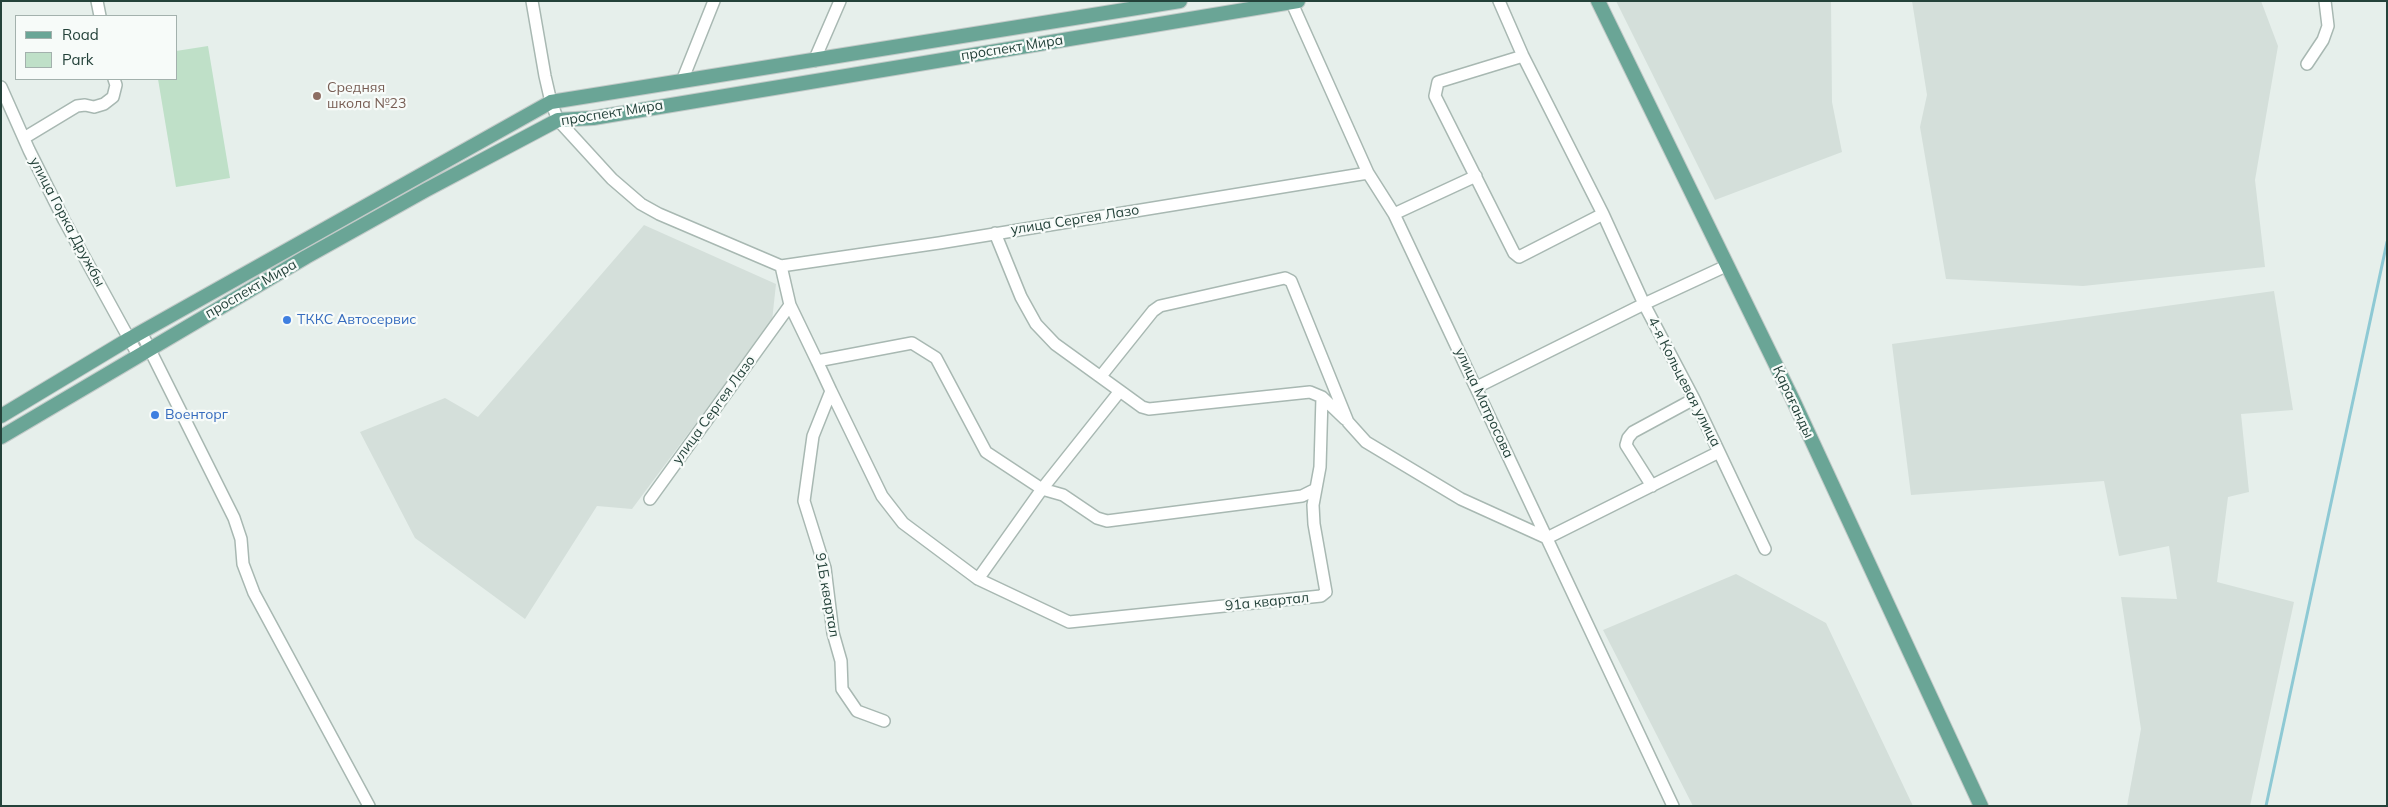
<!DOCTYPE html>
<meta charset="utf-8">
<style>
body{margin:0}
#map{position:relative;width:2388px;height:807px;overflow:hidden;background:#e6efeb;font-family:Mulish,sans-serif}
canvas{display:block}
.frame{position:absolute;inset:0;border:2px solid #24423a;pointer-events:none}
.legend{position:absolute;left:15px;top:15px;width:162px;height:65px;box-sizing:border-box;background:#f7fbf9;border:1px solid #a3b1ad;margin:0;padding:6px 9px;list-style:none;font-size:15px;color:#24423a}
.legend li{display:flex;align-items:center;gap:10px;height:25px}
.legend b{width:25px;border:1px solid #a3b1ad}
</style>
<div id="map">
<canvas width="2388" height="807"></canvas>
<div class="frame"></div>
<ul class="legend">
<li><b style="height:6px;background:#6aa596"></b>Road</li>
<li><b style="height:14px;background:#bfe0c8"></b>Park</li>
</ul>
</div>
<script>
const c = document.querySelector('canvas').getContext('2d');
c.lineJoin = 'round';
function fillPath(path, color) { c.fillStyle = color; c.fill(path, 'evenodd'); }
const poly = rows => new Path2D(rows.map(r => 'M' + r).join(''));
function stroke(path, color, width, dash) { c.strokeStyle = color; c.lineWidth = width; c.lineCap = dash ? 'butt' : 'round'; c.setLineDash(dash || []); c.stroke(path); }
function drawText(font, color, halo, rows, align = 'center') {
  c.font = font + ' Mulish,sans-serif'; c.lineWidth = 4.5; c.setLineDash([]); c.textBaseline = 'middle'; c.strokeStyle = halo; c.fillStyle = color; for (const [text, x, y, turn = 0] of rows) {
    c.save(); c.translate(x, y); c.rotate((+turn || 0) * Math.PI / 180); c.textAlign = isNaN(turn) ? turn : align; if (halo) c.strokeText(text, 0, 0); c.fillText(text, 0, 0); c.restore();
  }
}
const built = poly([
 [1616,1,1831,1,1832,102,1842,152,1715,200],
 [1912,1,2261,1,2278,46,2255,180,2265,267,2083,286,1946,279,1920,127,1927,95],
 [644,225,776,284,772,321,632,509,597,506,525,619,415,538,360,432,445,398,478,417],
 [2274,291,2293,410,2241,414,2249,492,2228,497,2217,582,2294,602,2250,806,2127,806,2141,729,2121,597,2177,599,2169,546,2119,556,2104,481,1911,495,1892,344],
 [1736,574,1826,623,1913,806,1693,806,1603,630]
]);
const green = poly([
 [208,46,230,178,176,187,158,79,176,79,176,51]
]);
const stream = poly([
 [2266,806,2387,242]
]);
const minor = poly([
 [97,1,100,16],
 [532,1,545,76,551,102,558,120,612,179,641,204,659,214,781,266],
 [1291,1,1368,173,1394,214,1673,806],
 [1499,1,1523,56,1603,214,1644,304,1694,399,1765,549],
 [1523,56,1438,82,1435,96,1514,253,1519,257,1603,214],
 [814,61,840,1],
 [2307,64,2323,40,2328,26,2325,1],
 [682,81,714,1],
 [1,87,29,150,64,220,138,355],
 [24,138,77,106,85,105,94,107,104,104,113,97,116,85,114,79],
 [1394,214,1476,176],
 [790,305,817,361],
 [141,332,234,518,241,539,243,564,254,593,369,806],
 [1101,376,1153,311,1160,306,1285,278,1291,281,1348,422,1366,442,1461,499,1547,538,1719,452],
 [1477,387,1644,304,1726,266],
 [831,391,882,496,903,523,978,579,1069,622,1321,596,1326,592,1314,524,1313,505,1320,467,1322,397],
 [1120,391,1142,407,1149,409,1310,392,1322,397,1345,419],
 [1652,486,1626,445,1628,438,1633,432,1694,399],
 [650,499,790,305,781,266,939,243,1368,173],
 [978,579,1042,489,1120,391,1055,344,1036,324,1021,297,995,233],
 [884,721,857,711,842,689,841,661,833,633,825,568,804,501,813,436,831,391,817,361,912,343,936,358,986,452,1042,489,1063,495,1097,518,1107,521,1302,496,1316,489]
]);
const major = poly([
 [1598,1,1793,400,1981,806],
 [1,416,129,339,551,102,1180,1],
 [1,437,306,257,426,190,558,120,593,118,1298,1]
]);
const markers = [
 [317,96,5,"#8d6e63"],
 [287,320,5,"#3f7fe0"],
 [155,415,5,"#3f7fe0"]
];
const streetNames = [
 ["проспект Мира",1012,48,-9],
 ["проспект Мира",612,113,-9],
 ["улица Сергея Лазо",1075,220,-9],
 ["улица Горка Дружбы",67,222,62],
 ["проспект Мира",251,289,-30],
 ["4-я Кольцевая улица",1684,382,63],
 ["Қарағанды",1793,402,65],
 ["улица Матросова",1484,403,65],
 ["улица Сергея Лазо",714,410,-54],
 ["91Б квартал",827,595,80],
 ["91а квартал",1267,602,-6]
];
const educationNames = [
 ["Средняя",327,88],
 ["школа №23",327,104]
];
const shopNames = [
 ["ТККС Автосервис",297,320],
 ["Военторг",165,415]
];
fillPath(built, '#d4dfda');
fillPath(green, '#bfe0c8');
stroke(stream, '#8ec9d4', 3);
stroke(minor, '#a8b8b2', 14);
stroke(major, '#c2cac8', 16);
stroke(minor, '#fff', 11);
stroke(major, '#6aa596', 14);
for (const [x, y, r, color] of markers) { const dot = new Path2D(); dot.arc(x, y, r, 0, 2 * Math.PI); c.fillStyle = color; c.fill(dot); stroke(dot, '#f7fbf9', 2); }
drawText('14px', '#24423a', '#f7fbf9', streetNames);
drawText('14px', '#785e54', '#f7fbf9', educationNames, 'left');
drawText('14px', '#366cbe', '#f7fbf9', shopNames, 'left');
</script>
